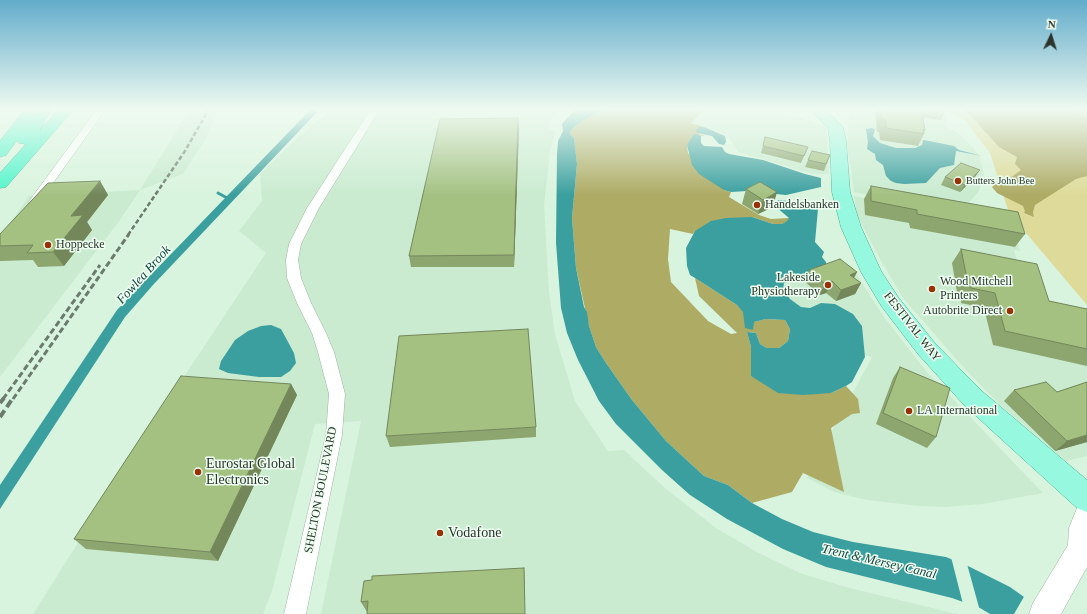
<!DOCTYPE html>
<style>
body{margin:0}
#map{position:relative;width:1087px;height:614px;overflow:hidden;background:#d9f4de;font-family:Georgia,serif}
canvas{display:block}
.north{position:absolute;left:1031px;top:16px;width:40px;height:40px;-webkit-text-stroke:3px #eefef1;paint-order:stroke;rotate:4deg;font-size:11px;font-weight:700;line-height:16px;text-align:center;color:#2a342c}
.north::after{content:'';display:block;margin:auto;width:14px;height:18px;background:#2a342c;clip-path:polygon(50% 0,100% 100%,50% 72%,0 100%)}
</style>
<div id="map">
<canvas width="1087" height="614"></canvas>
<div class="north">N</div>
</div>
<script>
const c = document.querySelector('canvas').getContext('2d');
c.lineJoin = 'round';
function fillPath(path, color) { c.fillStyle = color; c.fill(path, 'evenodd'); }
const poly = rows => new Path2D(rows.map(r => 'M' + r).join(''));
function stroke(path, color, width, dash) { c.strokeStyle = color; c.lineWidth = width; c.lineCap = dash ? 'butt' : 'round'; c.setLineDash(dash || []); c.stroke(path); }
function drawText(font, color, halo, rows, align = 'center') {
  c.font = font + ' Georgia,serif'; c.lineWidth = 3; c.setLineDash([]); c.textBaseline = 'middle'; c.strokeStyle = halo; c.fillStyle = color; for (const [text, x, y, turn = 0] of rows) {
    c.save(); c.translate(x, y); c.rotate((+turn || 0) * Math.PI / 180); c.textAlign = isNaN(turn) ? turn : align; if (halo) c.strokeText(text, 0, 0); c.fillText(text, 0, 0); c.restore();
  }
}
const built = poly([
 [190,109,219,109,205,140,183,174,140,190,120,220,0,377,0,238,29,196,140,190],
 [333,109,562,109,553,117,549,123,548,130,556,131,550,151,544,205,549,292,555,334,575,401,608,451,624,450,665,488,716,528,757,552,800,573,846,587,957,614,321,614,361,421,315,424,272,591,263,614,33,614,156,419,266,253,239,231,262,201,260,174,299,136],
 [705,109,741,109,741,111,748,113,751,109,769,109,824,125,827,134,829,174,813,174,738,152,729,137,723,133,691,123],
 [849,109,946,109,947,127,960,134,979,155,984,174,979,191,967,205,921,205,854,192,847,144],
 [854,196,1013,225,1020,251,1014,250,1021,274,1041,314,1087,325,1087,456,1066,461,1000,405,965,369,903,298,881,261,857,215],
 [851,266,884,317,926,371,1043,493,983,504,946,507,918,506,867,500,834,492,807,478,872,357,865,355,862,326,853,314,835,304,821,303,810,308,801,307,789,299,783,289,783,284,806,278,827,268]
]);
const green = poly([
 [946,109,1087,109,1087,305,1009,213,990,153,964,119,948,112]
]);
const forest = poly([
 [605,109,705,109,691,123,704,127,699,127,697,133,705,136,693,135,687,145,688,153,724,190,731,192,729,197,759,215,771,219,789,218,788,221,782,224,773,224,752,217,695,231,693,234,670,229,668,259,671,282,708,321,731,334,737,333,699,296,695,278,737,305,754,322,766,319,785,320,790,329,788,341,779,348,767,348,760,344,756,333,747,332,751,347,751,376,831,393,846,386,858,399,860,413,852,414,831,428,844,492,803,473,792,492,752,503,728,485,704,476,666,441,632,400,606,363,596,347,589,326,576,268,572,218,577,164,574,138,570,134,571,130,582,121],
 [961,109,1074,109,1087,118,1087,176,1076,179,1035,205,1033,212,1034,217,1024,213,1025,211,1023,206,997,193,992,187,998,181,1006,181,1021,170,1015,164,1017,157,999,147,969,114]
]);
const water = poly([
 [311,109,320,109,153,285,125,317,0,509,0,485,117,310],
 [578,109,605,109,582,121,571,130,570,134,574,138,577,164,572,218,576,268,584,307,587,312,589,326,596,347,606,363,632,400,666,441,704,476,728,485,752,503,782,519,813,532,853,542,946,557,970,567,1010,587,1048,614,990,614,980,608,952,598,826,567,783,549,727,519,690,495,662,470,616,424,599,401,578,360,567,333,561,308,556,243,557,154,558,141,563,131,562,124,572,113],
 [699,127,704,127,725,136,726,142,724,145,719,144,712,136,697,133,696,130],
 [872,128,875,129,873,136,880,143,896,148,915,148,922,145,923,140,924,140,954,146,959,150,982,156,956,151,954,165,940,168,926,183,904,184,896,183,891,181,886,176,883,165,876,160,875,154,867,149,868,142,866,129],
 [695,134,701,136,701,143,704,146,722,147,725,152,729,154,763,160,805,174,821,178,821,187,786,195,747,191,731,192,724,190,699,174,692,165,687,145,693,135],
 [778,200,788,201,795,206,809,202,818,209,815,242,824,252,822,257,826,262,827,268,806,278,784,283,783,289,790,299,801,307,810,308,821,303,835,304,853,314,862,326,865,357,852,382,846,386,831,393,803,395,778,393,751,376,751,347,747,332,756,333,760,344,767,348,779,348,788,341,790,329,785,320,766,319,754,322,753,330,745,328,743,312,737,305,695,278,690,275,687,266,686,248,695,231,711,221,726,218,752,217,773,224,782,224,787,221,789,218,776,207],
 [271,325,281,329,294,353,296,363,290,371,281,377,259,377,228,373,219,369,221,361,235,340,248,331,261,326]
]);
const pier = poly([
 [951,557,967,564,980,611,963,604],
 [1025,595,1049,612,1050,614,1014,614]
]);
const stream = poly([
 [218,193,229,199]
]);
const street = poly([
 [97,109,106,109,38,204,30,204,28,202,30,200,97,109],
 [371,109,380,109,319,208,301,244,298,260,301,278,311,303,326,333,334,352,345,394,342,435,306,614,284,614,326,435,329,394,318,352,312,333,297,303,287,278,286,260,289,244,307,208,371,109],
 [834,109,844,109,844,111,839,114,836,113,834,109]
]);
const secondary = poly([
 [1087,504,1087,567,1061,614,1029,614,1033,603,1068,545,1069,528,1077,508,1087,504]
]);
const primary = poly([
 [809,109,825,109,843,127,846,141,850,192,861,227,881,271,898,297,934,342,960,369,983,392,1087,480,1087,512,1077,508,965,406,918,354,882,307,861,272,841,227,832,192,830,141,828,128,809,109]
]);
const highway = poly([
 [37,109,52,109,39,131,59,109,74,109,6,187,0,188,0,173,26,144,19,143,17,140,6,155,0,157,0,141,22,113,27,112,32,113,34,115,37,109]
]);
const railFar2 = poly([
 [128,235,185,151,209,109]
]);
const railFar1 = poly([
 [3,399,100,265],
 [13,399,129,234]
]);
const rail = poly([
 [0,403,4,398],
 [0,417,13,398]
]);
const wall = poly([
 [873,109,946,109,941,120,923,117,925,130,924,133,924,134,918,146,880,140,879,132,877,132,875,110],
 [519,128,514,267,411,267,409,256],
 [765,137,805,154,801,163,761,153],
 [830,155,824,171,805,167,808,160],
 [945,177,975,177,960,192,941,185],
 [100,181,108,195,87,222,92,230,64,266,38,267,33,260,1,261,0,261,0,234],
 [760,182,773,207,758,214,742,204,746,189],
 [871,186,1025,234,1015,247,910,228,909,223,865,215,864,199],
 [961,249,1049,301,1087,309,1087,366,993,345,984,308,961,303,961,299,958,298,952,263],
 [809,270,857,272,854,278,861,283,855,294,836,301,826,293,820,295,804,281],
 [900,367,936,437,927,448,876,424,893,378],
 [1087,382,1087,442,1055,451,1004,401,1014,390,1057,392],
 [291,384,297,395,218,561,86,549,74,539],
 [536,427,536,437,390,447,386,436],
 [524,568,525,585,367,612,361,602]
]);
const shadedWall = poly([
 [518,118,519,128,514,267,514,255],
 [980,170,975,177,960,192,965,185],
 [100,181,108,195,87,222,92,230,64,266,53,252,71,216],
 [777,192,773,207,758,214,763,200],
 [857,272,851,283,850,275],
 [832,281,826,293,820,295,825,284],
 [861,283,855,294,836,301,841,290],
 [291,384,297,395,218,561,210,552],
 [1087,435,1087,442,1055,451,1067,441]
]);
const building = poly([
 [881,109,921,109,925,130,923,129,924,134,886,128,885,120,882,119,881,109],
 [518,118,514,255,409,256,440,119,518,118],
 [765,137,808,147,804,156,763,146,765,137],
 [812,151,830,155,826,164,808,160,812,151],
 [961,163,980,170,965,185,945,177,961,163],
 [100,181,71,216,83,215,53,252,27,253,33,245,0,246,0,234,48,183,100,181],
 [760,182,777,192,763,200,746,189,760,182],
 [871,186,1018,212,1025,234,917,214,917,210,871,201,871,186],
 [961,249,1037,264,1049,301,1087,309,1087,349,1005,331,995,293,971,288,971,284,968,284,961,249],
 [840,259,857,272,850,275,861,283,841,290,832,281,825,284,809,270,840,259],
 [528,329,536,427,386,436,399,336,528,329],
 [900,367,950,388,936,437,883,413,900,367],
 [181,376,291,384,210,552,74,539,181,376],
 [1046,382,1057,392,1087,382,1087,435,1067,441,1014,390,1046,382],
 [524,568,525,614,367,614,368,601,361,602,364,581,372,580,372,576,524,568]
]);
const markers = [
 [958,181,4,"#983206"],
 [757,205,4,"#983206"],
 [48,245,4,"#983206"],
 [828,285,4,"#983206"],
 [932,289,4,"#983206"],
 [1010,311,4,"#983206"],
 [909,411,4,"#983206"],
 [198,472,4,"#983206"],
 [440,533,4,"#983206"]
];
const farPoinames = [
 ["Butters John Bee",966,181]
];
const poiNames = [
 ["Handelsbanken",765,205],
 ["Hoppecke",56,245],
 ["Lakeside",820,278,"right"],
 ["Physiotherapy",820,292,"right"],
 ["Wood Mitchell",940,282],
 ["Printers",940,296],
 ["Autobrite Direct",1002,311,"right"],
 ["LA International",917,411]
];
const streetNames = [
 ["FESTIVAL WAY",912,327,52],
 ["SHELTON BOULEVARD",321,490,-79]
];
const waterNames = [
 ["Fowlea Brook",144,275,-48],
 ["Trent & Mersey Canal",879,562,13]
];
const nearPoinames = [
 ["Eurostar Global",206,464],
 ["Electronics",206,480],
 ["Vodafone",448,533]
];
fillPath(built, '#caebd0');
fillPath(green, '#dedb9a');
fillPath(forest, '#aeab65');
fillPath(water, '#3b9f9f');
fillPath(pier, '#d9f4de');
stroke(stream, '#3b9f9f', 3);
stroke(street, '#9bb59f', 1);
stroke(secondary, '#9bb59f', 1);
stroke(primary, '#44b193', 1);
stroke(highway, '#44b193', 1);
fillPath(street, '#fff');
fillPath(secondary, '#fff');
fillPath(primary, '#97f8e0');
fillPath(highway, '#52f4cb');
stroke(railFar2, '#6b7c6f', 2.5, [4.5, 2.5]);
stroke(railFar1, '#6b7c6f', 3, [6, 3]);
stroke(rail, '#6b7c6f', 4, [8, 4]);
fillPath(wall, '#8da670');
fillPath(shadedWall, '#73875b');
fillPath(building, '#a4c182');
stroke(building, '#73875b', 1);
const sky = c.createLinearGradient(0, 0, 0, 195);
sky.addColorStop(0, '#63accb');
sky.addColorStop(0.56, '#eefaf0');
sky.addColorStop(1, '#eefaf000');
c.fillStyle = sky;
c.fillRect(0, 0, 1087, 195);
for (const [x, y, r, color] of markers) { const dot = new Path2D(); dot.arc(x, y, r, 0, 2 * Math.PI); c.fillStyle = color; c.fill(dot); stroke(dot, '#eefef1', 1.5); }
drawText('10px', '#2a342c', '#eefef1', farPoinames, 'left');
drawText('12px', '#2a342c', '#eefef1', poiNames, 'left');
drawText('12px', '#2a342c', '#eefef1', streetNames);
drawText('italic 13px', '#154242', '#eefef1', waterNames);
drawText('14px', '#2a342c', '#eefef1', nearPoinames, 'left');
</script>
